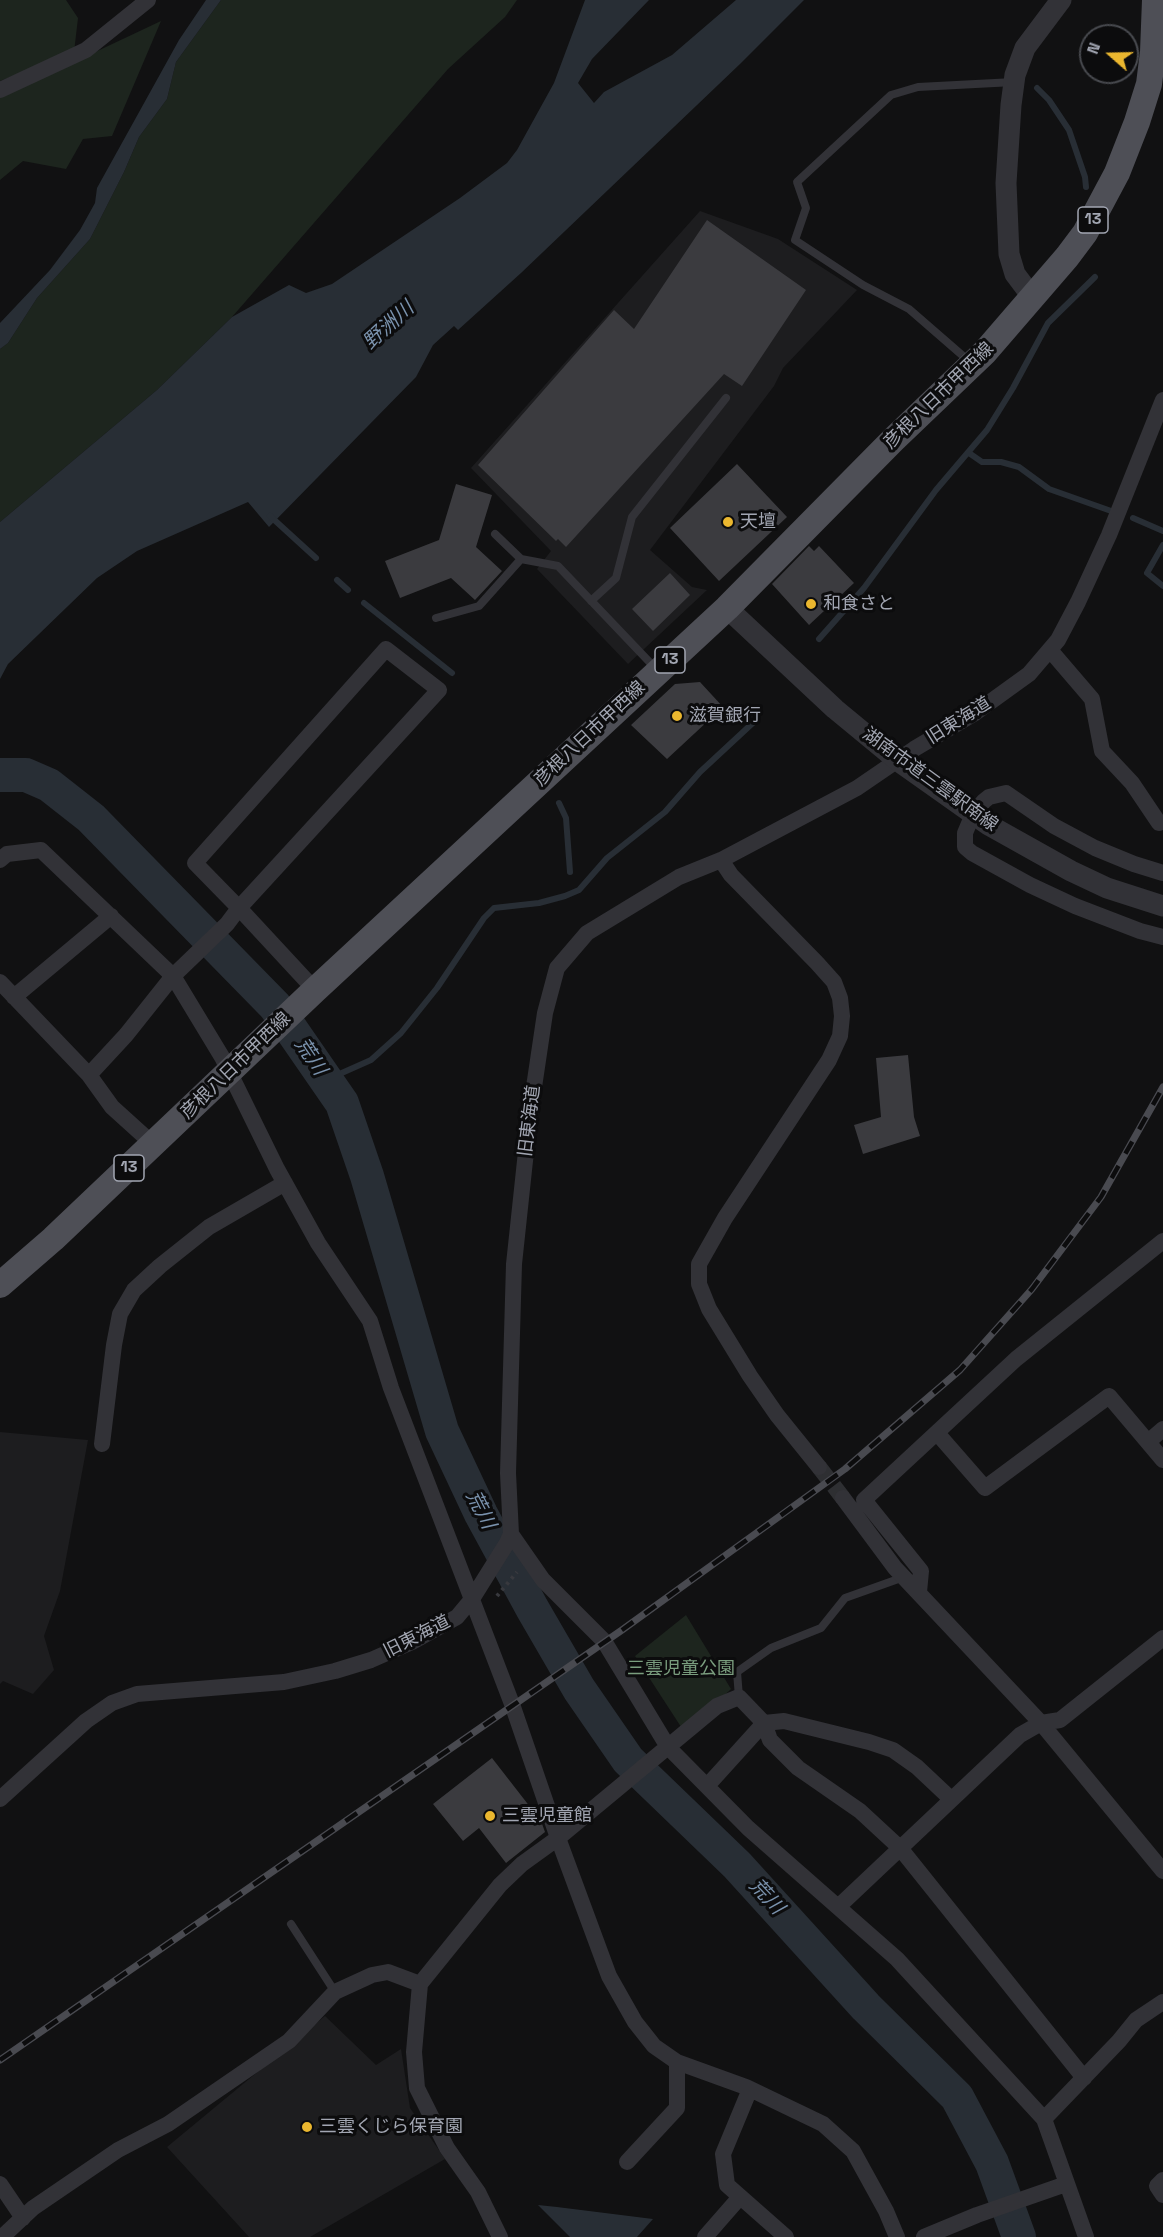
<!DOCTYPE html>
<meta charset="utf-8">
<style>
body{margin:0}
#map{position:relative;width:1163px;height:2237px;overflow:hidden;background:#111112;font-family:"Space Grotesk",sans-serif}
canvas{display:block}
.north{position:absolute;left:1079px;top:24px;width:60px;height:60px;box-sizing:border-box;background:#0c0c0d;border:2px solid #484a4f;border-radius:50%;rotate:290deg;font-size:16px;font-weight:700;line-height:24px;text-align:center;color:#a2a6b2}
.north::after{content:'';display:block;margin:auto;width:21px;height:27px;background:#ebb72f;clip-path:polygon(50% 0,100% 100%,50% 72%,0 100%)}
</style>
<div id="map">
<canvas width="1163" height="2237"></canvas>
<div class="north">N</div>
</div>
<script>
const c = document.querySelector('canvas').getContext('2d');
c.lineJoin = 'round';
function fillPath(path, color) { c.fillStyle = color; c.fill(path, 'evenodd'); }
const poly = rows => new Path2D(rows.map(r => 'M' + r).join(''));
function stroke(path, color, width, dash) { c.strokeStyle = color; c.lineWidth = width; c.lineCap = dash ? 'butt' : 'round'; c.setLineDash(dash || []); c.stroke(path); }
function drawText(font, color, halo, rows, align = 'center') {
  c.font = font + ' "Space Grotesk","Noto Sans JP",sans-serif'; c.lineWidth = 6; c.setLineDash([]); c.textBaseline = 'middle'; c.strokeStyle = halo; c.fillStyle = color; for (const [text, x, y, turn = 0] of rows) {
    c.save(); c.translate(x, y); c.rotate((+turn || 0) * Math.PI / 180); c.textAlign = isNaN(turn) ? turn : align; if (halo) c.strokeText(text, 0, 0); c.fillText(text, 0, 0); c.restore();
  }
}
const built = poly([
 [700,211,778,239,857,290,783,368,774,386,650,550,692,587,707,590,628,664,537,569,551,551,471,468],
 [0,1432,88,1440,60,1591,44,1636,54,1670,33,1694,3,1681,0,1684],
 [325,2016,376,2065,401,2049,410,2108,445,2159,310,2237,249,2237,167,2147]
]);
const green = poly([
 [0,0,66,0,78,18,74,52,0,81],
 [221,0,517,0,505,17,448,69,232,317,157,390,0,522,0,349,8,343,37,298,90,239,124,172,139,137,167,99,176,62],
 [161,21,112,136,83,139,66,169,23,161,0,180,0,97],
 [686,1615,731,1689,685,1733,635,1656]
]);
const water = poly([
 [206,0,221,0,176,62,167,99,139,137,124,172,90,239,37,298,8,343,0,349,0,323,50,270,80,230,95,203,97,188,179,40],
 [585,0,649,0,592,59,578,83,594,103,604,92,672,55,736,0,804,0,740,64,521,273,458,330,454,326,433,345,416,377,269,527,248,502,137,551,97,578,8,664,0,679,0,522,157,390,232,317,289,285,306,293,332,284,460,198,507,163,517,150,554,83],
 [538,2205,557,2207,653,2219,637,2237,570,2237]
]);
const stream = poly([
 [1037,88,1049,100,1069,130,1085,177,1086,187],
 [969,453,982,462,1001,462,1019,467,1049,489,1114,512],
 [270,516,316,558],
 [1133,518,1163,531],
 [1163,545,1147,573,1163,586],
 [337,580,348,590],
 [364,603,452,673],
 [819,639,864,588,936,490,987,430,1013,388,1048,323,1095,277],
 [559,803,566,818,570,872],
 [326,1080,371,1060,401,1033,437,988,484,918,494,908,539,903,565,896,579,890,607,858,665,812,700,772,756,720]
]);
const river = poly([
 [0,775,26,775,49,785,91,818,275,1006,342,1103,367,1176,442,1431,481,1514,532,1608,579,1689,628,1760,737,1865,866,2007,957,2097,992,2163,1019,2237]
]);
const building = poly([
 [707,220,806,290,742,386,724,374,566,547,558,539,556,541,478,465,614,310,634,329],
 [737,464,787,517,719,581,670,528],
 [456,484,492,495,476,547,502,571,475,600,451,578,400,598,385,561,439,540],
 [809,546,814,551,819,546,854,583,809,625,772,584],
 [670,573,690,595,653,631,632,609],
 [700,682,723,707,667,759,631,725,675,684],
 [908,1055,914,1117,920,1136,863,1154,854,1125,881,1117,876,1058],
 [492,1758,541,1821,545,1832,506,1863,479,1828,463,1841,433,1804]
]);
const minorTunnel = poly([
 [819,1467,843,1498]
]);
const path = poly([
 [497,1596,517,1572]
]);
const service = poly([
 [970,362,909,309,863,285,795,240,806,208,797,182,891,95,918,87,1014,82],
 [495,534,521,559,558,566,658,671],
 [591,601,616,578,632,517,726,398],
 [436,618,479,606,521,559],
 [739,1697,737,1672,771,1648,821,1628,845,1598,904,1577],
 [291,1924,335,1992]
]);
const minor = poly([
 [0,90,86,50,148,0],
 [1050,650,1092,699,1102,751,1132,783,1159,823],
 [0,860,7,854,41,850,173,976,222,1057,277,1169,318,1243,370,1321,391,1388,512,1704,558,1838,609,1976,635,2022,654,2046,677,2062,746,2087,823,2124,853,2151,886,2211,897,2237],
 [721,860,731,875,817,963,834,982,840,998,842,1016,840,1036,829,1060,725,1218,699,1264,699,1284,709,1309,750,1376,777,1415,819,1467],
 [1163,873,1134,864,1095,848,1054,826,1006,793,989,797,984,801,973,814,965,833,965,847,972,853,1030,885,1075,906,1140,931,1163,937],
 [0,982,89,1075,112,1107,154,1145],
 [14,997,111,916],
 [89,1075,126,1035,173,976,227,924,239,908,195,863,386,649,439,690,239,908,315,990],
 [937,1433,985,1488,1109,1396,1163,1460],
 [1148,1442,1163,1429],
 [102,1444,114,1345,120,1314,134,1290,160,1266,209,1227,285,1183],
 [843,1498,895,1568,1041,1723,1163,1871],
 [511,1534,543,1580,604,1641,668,1747,748,1828,897,1959,1044,2119,1086,2237],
 [919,1592,921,1571,864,1500,1016,1359,1163,1241],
 [707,1786,764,1723,784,1721,869,1742,893,1750,917,1767,951,1799],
 [0,1799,86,1721,112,1703,137,1694,284,1682,335,1671,371,1660,412,1642,457,1617,472,1599,507,1543,511,1534,508,1473,514,1264,530,1114,545,1013,557,968,587,933,679,877,721,860,857,788,914,749,975,713,1029,674,1058,640,1078,602,1109,535,1163,400],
 [838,1907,1020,1735,1041,1723,1060,1720,1163,1638],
 [750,2089,723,2154,727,2185,786,2237],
 [1044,2119,1119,2041,1136,2020,1163,2002],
 [627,2162,677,2108,677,2062],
 [1163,2180,1157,2186,1163,2195],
 [0,2184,23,2218],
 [2,2237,33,2208,118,2150,168,2124,289,2041,335,1992,372,1975,388,1972,420,1984],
 [500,2237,478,2192,447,2148,417,2088,414,2052,420,1984,500,1885,522,1864,558,1838,717,1706,739,1697,764,1723,770,1740,798,1768,860,1811,900,1848,1084,2078],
 [705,2237,740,2197],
 [924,2237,977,2215,1066,2184]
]);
const tertiary = poly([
 [1033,298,1015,274,1009,254,1006,183,1011,105,1015,75,1025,48,1061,0],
 [727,608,835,709,898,761,987,824,1071,871,1107,888,1163,906]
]);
const primary = poly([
 [0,1285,53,1239,315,990,727,608,893,440,985,352,1067,257,1085,233,1117,173,1137,122,1149,84,1153,52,1155,0]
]);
const rail = poly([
 [0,2060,622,1630,845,1469,960,1370,1032,1289,1101,1197,1163,1087]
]);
const markers = [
 [728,522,6,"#ebb72f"],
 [811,604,6,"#ebb72f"],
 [677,716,6,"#ebb72f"],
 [490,1816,6,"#ebb72f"],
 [307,2127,6,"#ebb72f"]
];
const shields = [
 [1093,220,30],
 [670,660,30],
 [129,1168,30]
];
const shieldNames = [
 ["13",1093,220],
 ["13",670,660],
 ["13",129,1168]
];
const streetNames = [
 ["彦根八日市甲西線",939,396,-44],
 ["旧東海道",959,721,-32],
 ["彦根八日市甲西線",590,734,-43],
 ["湖南市道三雲駅南線",930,780,36],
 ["彦根八日市甲西線",236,1066,-44],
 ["旧東海道",530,1121,-83],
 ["旧東海道",417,1637,-27]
];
const poiNames = [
 ["天壇",740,522],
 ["和食さと",823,604],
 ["滋賀銀行",689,716],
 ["三雲児童館",502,1816],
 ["三雲くじら保育園",319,2127]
];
const parkNames = [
 ["三雲児童公園",681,1669]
];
const waterNames = [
 ["野洲川",389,326,-42],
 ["荒川",310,1057,56],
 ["荒川",480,1510,63],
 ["荒川",766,1897,47]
];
fillPath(built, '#1d1d1f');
fillPath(green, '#1d251e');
fillPath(water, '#282e35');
stroke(stream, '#282e35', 6);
stroke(river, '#282e35', 34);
fillPath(building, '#3b3b3f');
stroke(minorTunnel, '#2e2f32', 16, [16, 8]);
stroke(path, '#38393e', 4, [3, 4.5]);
stroke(service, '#323237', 8);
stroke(minor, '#323237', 16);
stroke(tertiary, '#323237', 21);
stroke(primary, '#4e4f56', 26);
stroke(rail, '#494a50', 7);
stroke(rail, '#0c0c0d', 4.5, [14]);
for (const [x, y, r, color] of markers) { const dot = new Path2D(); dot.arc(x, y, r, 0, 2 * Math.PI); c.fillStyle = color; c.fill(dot); stroke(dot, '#0c0c0d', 2); }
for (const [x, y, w] of shields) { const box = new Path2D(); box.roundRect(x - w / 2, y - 13, w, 26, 4.5); c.fillStyle = '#0c0c0d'; c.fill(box); stroke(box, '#a2a6b2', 1.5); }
drawText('bold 16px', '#a2a6b2', null, shieldNames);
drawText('18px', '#a2a6b2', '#0c0c0d', streetNames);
drawText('18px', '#a2a6b2', '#0c0c0d', poiNames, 'left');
drawText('18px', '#7a9d7e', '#0c0c0d', parkNames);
drawText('italic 20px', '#7a92ad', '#0c0c0d', waterNames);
</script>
